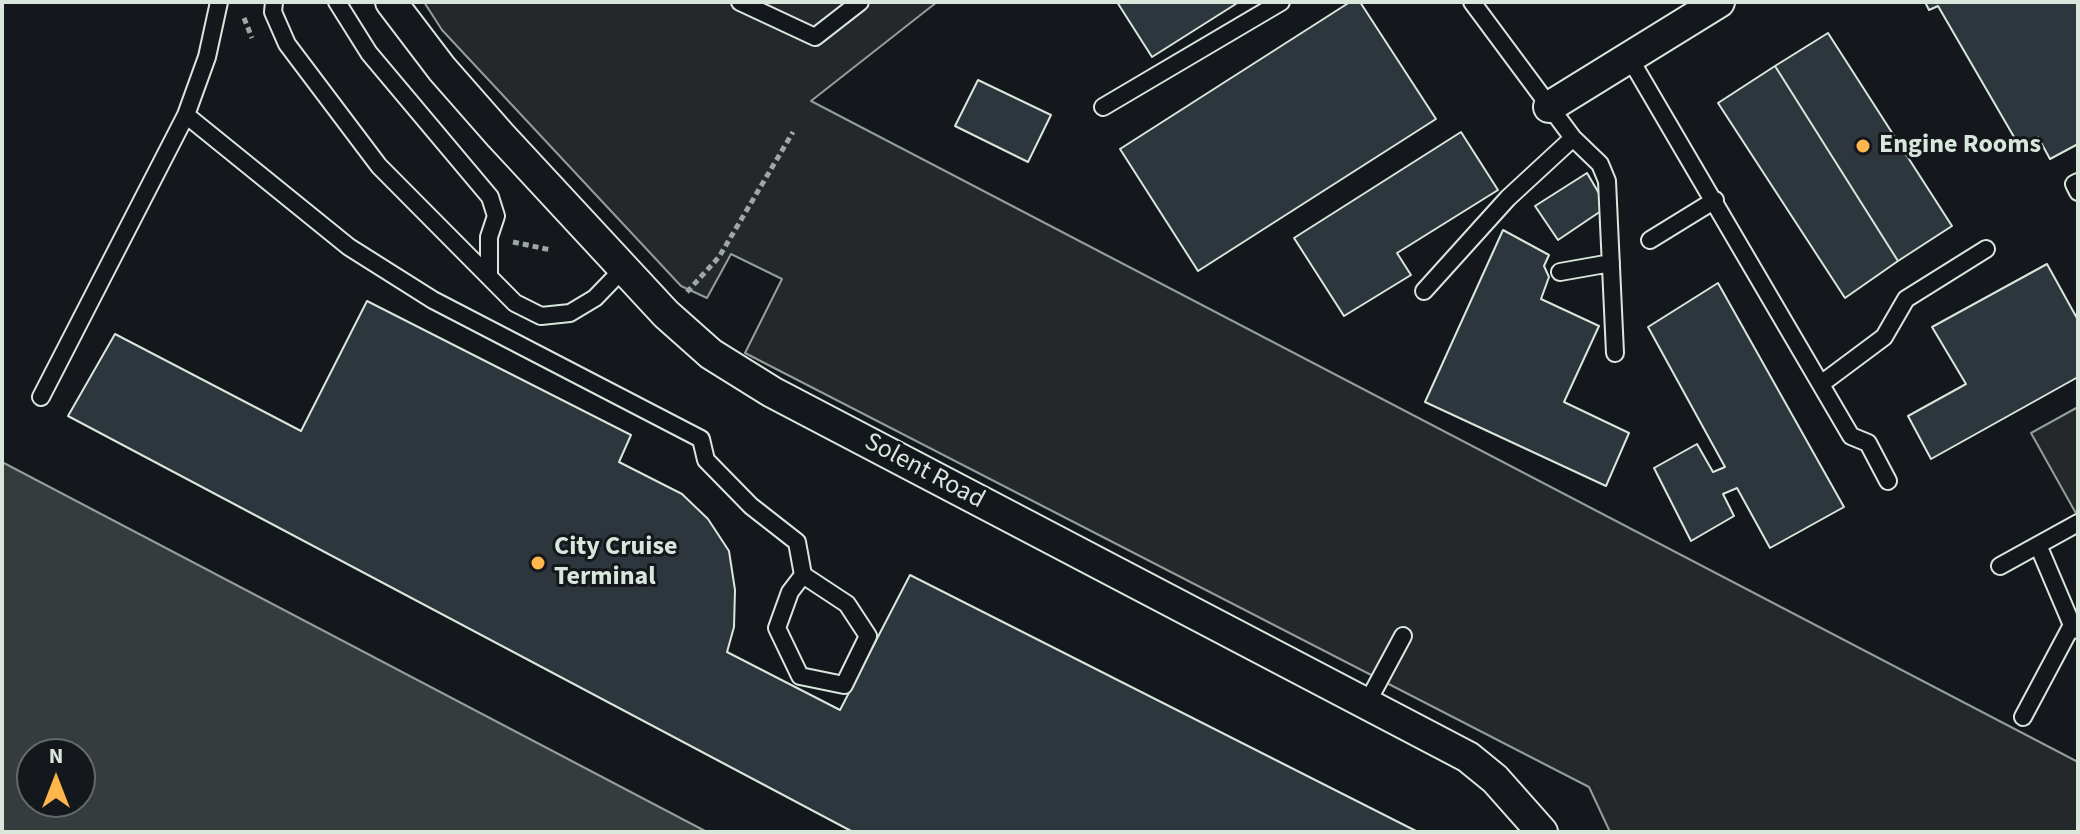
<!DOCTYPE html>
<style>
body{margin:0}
#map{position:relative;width:2080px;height:834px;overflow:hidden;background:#14181c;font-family:"Source Sans 3",sans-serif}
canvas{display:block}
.frame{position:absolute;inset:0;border:4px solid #d8e6dc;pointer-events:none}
.north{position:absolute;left:16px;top:738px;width:80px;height:80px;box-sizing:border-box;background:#14181c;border:2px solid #626a69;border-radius:50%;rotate:0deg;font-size:22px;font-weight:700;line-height:32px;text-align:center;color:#d8e6dc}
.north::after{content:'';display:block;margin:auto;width:28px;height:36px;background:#ffb74d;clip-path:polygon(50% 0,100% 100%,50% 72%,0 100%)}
</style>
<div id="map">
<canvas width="2080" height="834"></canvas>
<div class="frame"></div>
<div class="north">N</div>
</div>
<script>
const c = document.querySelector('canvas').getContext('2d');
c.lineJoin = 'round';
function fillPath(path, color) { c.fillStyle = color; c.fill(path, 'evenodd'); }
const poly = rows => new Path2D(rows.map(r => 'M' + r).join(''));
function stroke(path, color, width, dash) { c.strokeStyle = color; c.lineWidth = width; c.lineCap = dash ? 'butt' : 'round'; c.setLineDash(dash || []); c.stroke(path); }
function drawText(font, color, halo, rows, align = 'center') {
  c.font = font + ' "Source Sans 3",sans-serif'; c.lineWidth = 6; c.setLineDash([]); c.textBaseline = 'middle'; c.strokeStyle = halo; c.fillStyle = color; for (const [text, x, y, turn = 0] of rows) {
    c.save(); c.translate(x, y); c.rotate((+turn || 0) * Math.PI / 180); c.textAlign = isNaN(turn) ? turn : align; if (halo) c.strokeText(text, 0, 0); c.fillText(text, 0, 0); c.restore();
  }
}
const parking = poly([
 [424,2,937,2,811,101,2078,762,2078,832,1610,832,1589,787,745,353,782,279,731,254,707,298,681,286,442,30,424,2],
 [2078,407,2078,517,2031,433,2078,407]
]);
const water = poly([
 [2,462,707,832,2,832,2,462],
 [32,754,80,754,80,802,32,802,32,754]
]);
const building = poly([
 [1117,2,1239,2,1152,57,1117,2],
 [1350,2,1360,2,1436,119,1198,271,1120,149,1350,2],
 [1925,2,2078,2,2078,144,2050,159,2038,137,2021,149,1938,6,1929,10,1925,2],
 [1828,33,1952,226,1898,261,1775,66,1828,33],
 [1775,66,1898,261,1845,298,1718,103,1775,66],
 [978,80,1051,115,1028,162,955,126,978,80],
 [1461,132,1498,190,1397,253,1411,275,1344,316,1294,238,1461,132],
 [1587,173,1600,195,1601,211,1558,240,1535,206,1587,173],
 [1503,230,1549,255,1544,266,1549,277,1541,299,1599,326,1564,402,1629,433,1606,486,1425,402,1503,230],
 [2047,264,2078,320,2078,377,1931,459,1908,416,1966,384,1932,327,2047,264],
 [1718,283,1844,507,1770,548,1737,488,1723,494,1734,516,1691,541,1654,468,1697,444,1713,472,1725,467,1648,327,1718,283],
 [367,301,631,435,619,462,682,494,708,519,729,551,735,590,734,627,727,652,840,710,910,575,1418,832,853,832,68,416,115,334,301,431,367,301]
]);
const path = poly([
 [244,18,252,38],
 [513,242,551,250],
 [687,292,719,257,793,132]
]);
const service = poly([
 [274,2,273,12,287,44,379,166,515,303,541,316,570,313,595,298,624,268],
 [337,2,369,53,490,197,496,216,489,237,489,277],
 [740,2,815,37,860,2],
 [1472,2,1573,138,1600,164,1607,181,1615,353],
 [1629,57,1851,436,1868,443,1888,481],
 [1103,107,1281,2],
 [186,115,349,247,433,300,701,439,706,460,751,506,797,542,803,575,847,604,868,636,844,685,800,676,777,628,790,592,803,575],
 [2078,182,2074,184,2078,192],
 [1650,240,1715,200],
 [1560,272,1611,263],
 [1424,291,1508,198,1573,138],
 [1821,384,1884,337,1906,299,1986,249],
 [41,397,186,115,207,57,219,2],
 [2038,545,2072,625,2078,630],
 [2000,566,2078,523],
 [1367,703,1403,636],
 [2023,717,2072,625]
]);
const minor = poly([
 [391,2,442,69,500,135,666,314,711,354,772,392,1468,757,1495,779,1542,832],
 [1549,107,1719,2]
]);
const markers = [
 [1863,146,8,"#ffb74d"],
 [538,563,8,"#ffb74d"]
];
const poiNames = [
 ["Engine Rooms",1879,146],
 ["City Cruise",554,548],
 ["Terminal",554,578]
];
const streetNames = [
 ["Solent Road",924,472,28]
];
fillPath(parking, '#24282b');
stroke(parking, '#939e99', 2);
fillPath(water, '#363b3e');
stroke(water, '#939e99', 2);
fillPath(building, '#2c363c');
stroke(building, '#d8e6dc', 2);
stroke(service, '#d8e6dc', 20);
stroke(minor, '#d8e6dc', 34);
stroke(path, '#9da8a2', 5, [6, 4]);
stroke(service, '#14181c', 16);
stroke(minor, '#14181c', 30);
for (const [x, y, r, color] of markers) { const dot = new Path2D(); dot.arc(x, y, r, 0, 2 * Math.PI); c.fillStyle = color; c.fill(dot); stroke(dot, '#14181c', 3); }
drawText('bold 26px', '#d8e6dc', '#14181c', poiNames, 'left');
drawText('26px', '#d8e6dc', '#14181c', streetNames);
</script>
